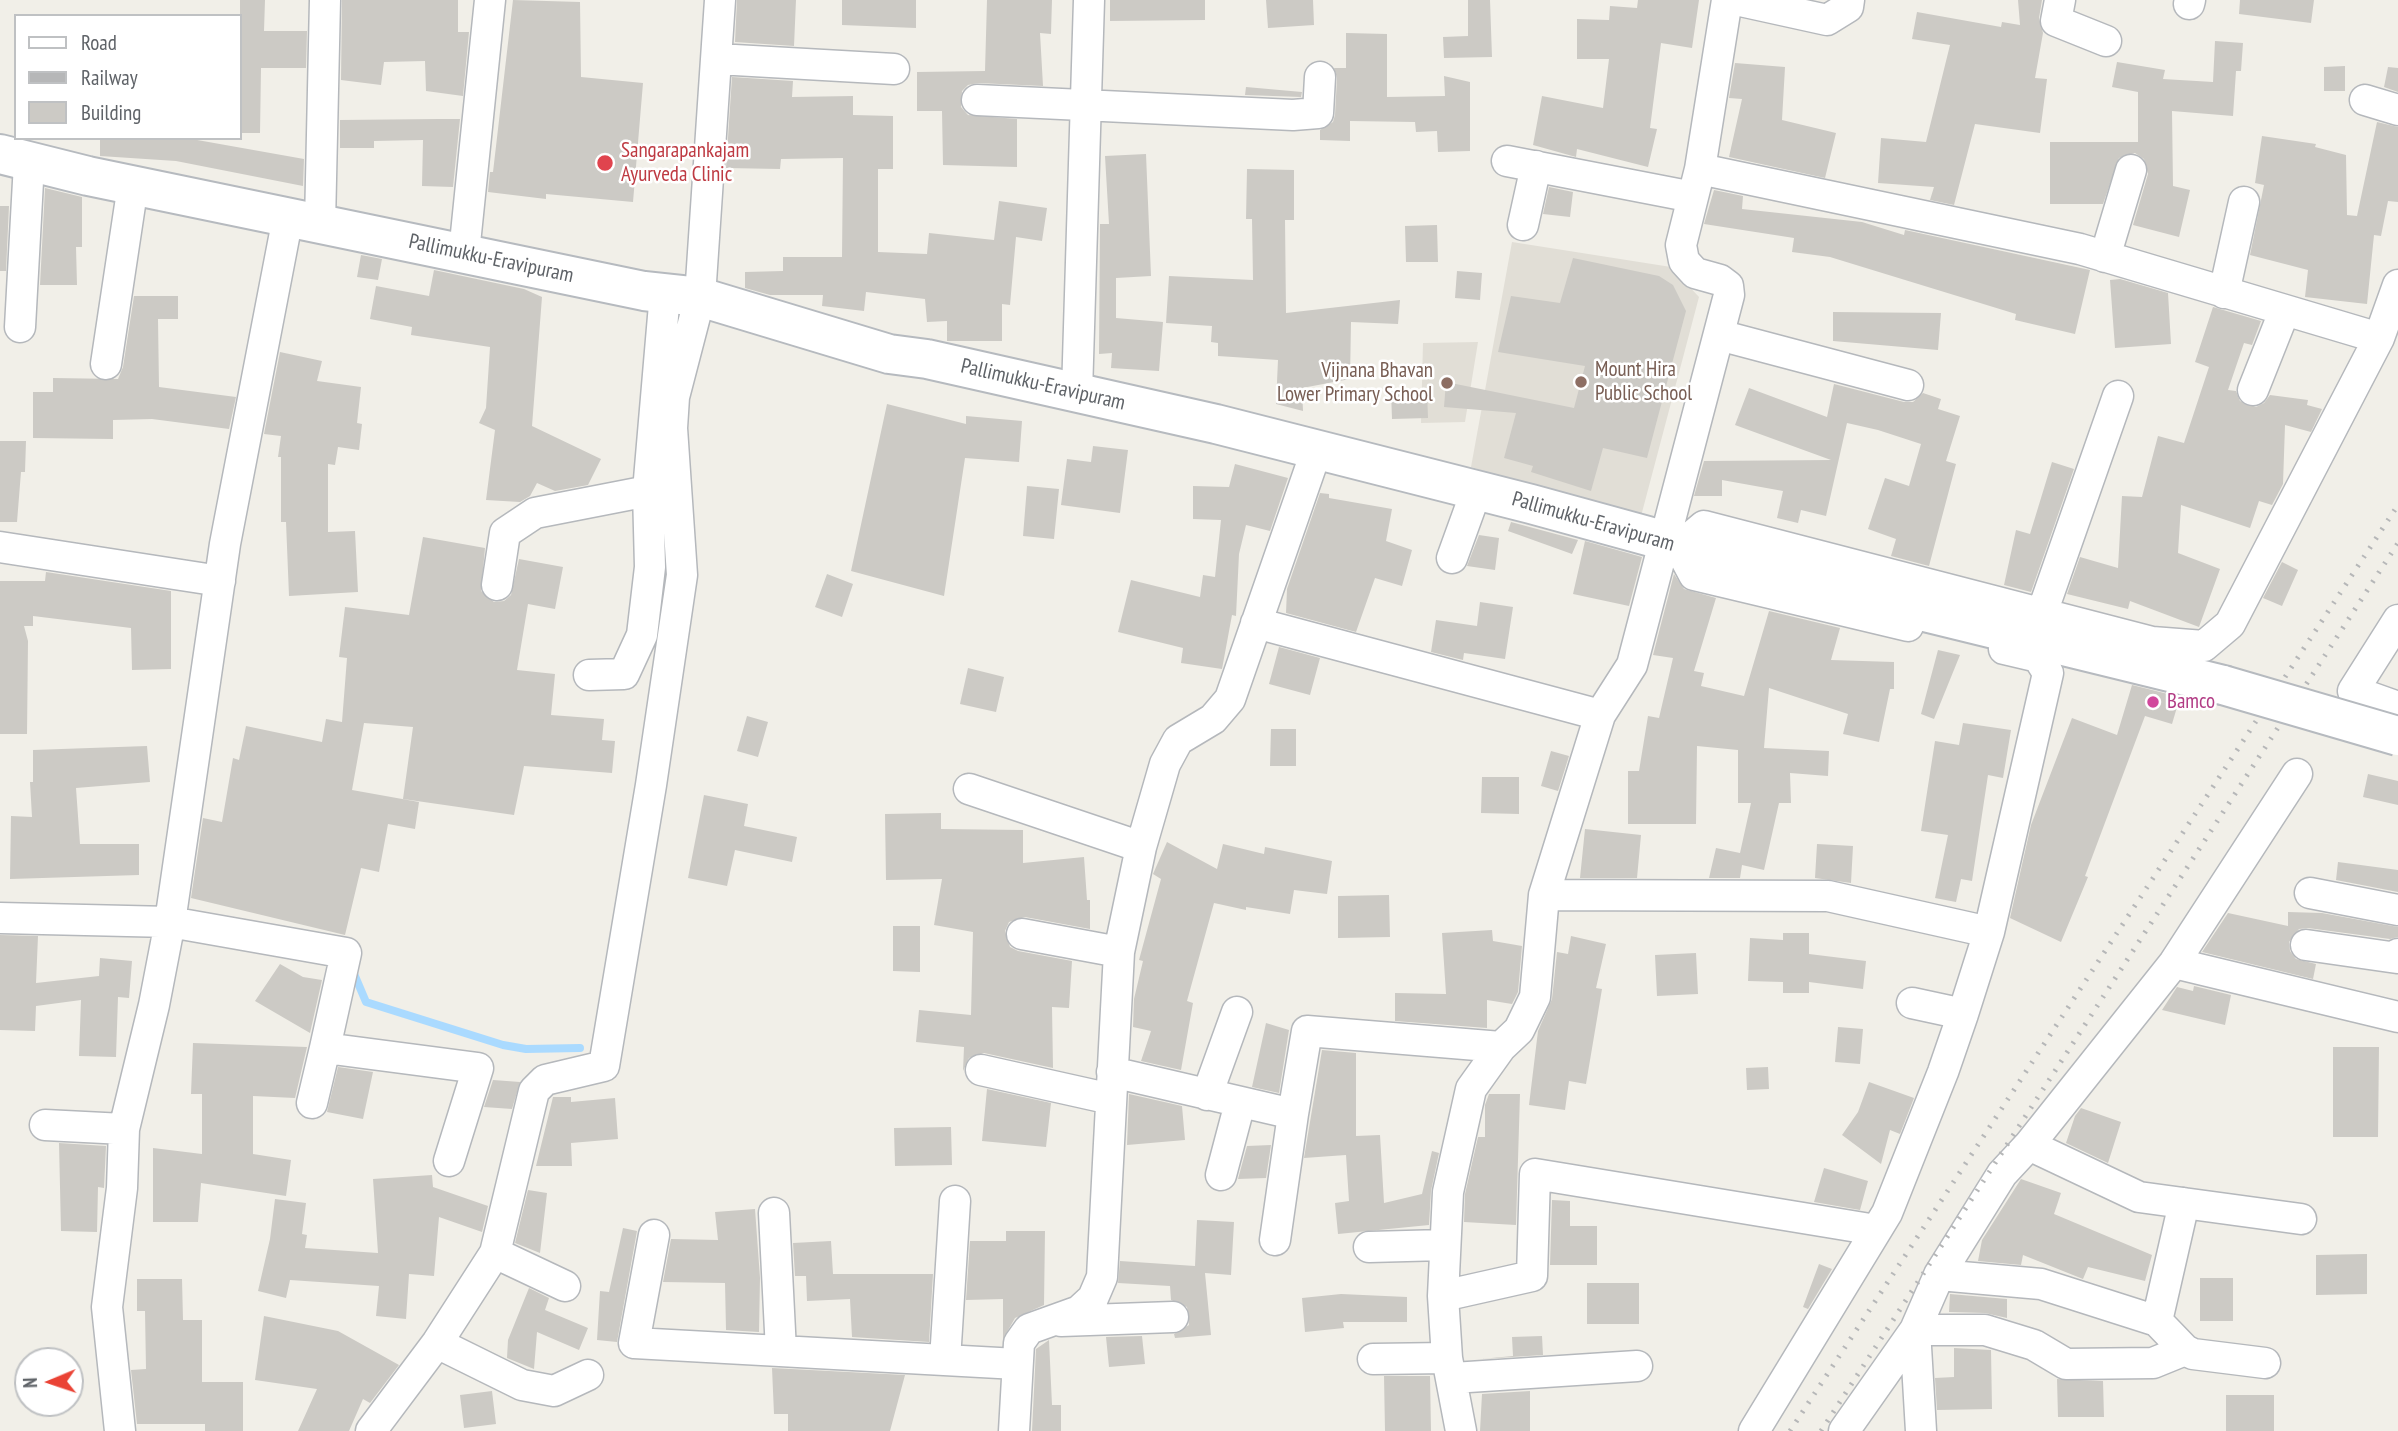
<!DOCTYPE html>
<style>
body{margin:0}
#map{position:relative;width:2398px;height:1431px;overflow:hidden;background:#f1efe8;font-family:"PT Sans Narrow",sans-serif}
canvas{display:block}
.legend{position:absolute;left:14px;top:14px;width:228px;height:126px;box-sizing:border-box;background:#fff;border:2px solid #bfc1c3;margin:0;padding:9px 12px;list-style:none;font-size:21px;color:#5f6368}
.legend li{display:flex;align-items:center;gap:14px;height:35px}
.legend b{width:35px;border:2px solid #bfc1c3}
.north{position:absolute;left:14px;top:1347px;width:70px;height:70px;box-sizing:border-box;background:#fff;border:2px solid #bfc1c3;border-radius:50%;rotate:268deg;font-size:19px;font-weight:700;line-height:28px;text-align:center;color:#5f6368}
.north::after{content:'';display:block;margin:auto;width:24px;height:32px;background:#ea4335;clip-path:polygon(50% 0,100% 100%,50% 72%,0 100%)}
</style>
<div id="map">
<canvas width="2398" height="1431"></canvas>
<ul class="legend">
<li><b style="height:9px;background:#fff"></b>Road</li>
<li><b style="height:9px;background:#b6b7b8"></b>Railway</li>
<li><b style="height:19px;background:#cccac5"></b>Building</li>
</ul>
<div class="north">N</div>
</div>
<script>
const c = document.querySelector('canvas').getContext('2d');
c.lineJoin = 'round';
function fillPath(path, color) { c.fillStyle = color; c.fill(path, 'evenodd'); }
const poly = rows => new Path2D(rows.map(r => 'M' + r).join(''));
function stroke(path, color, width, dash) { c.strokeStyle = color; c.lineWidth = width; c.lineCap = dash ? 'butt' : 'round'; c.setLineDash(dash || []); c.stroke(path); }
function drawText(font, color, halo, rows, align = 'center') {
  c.font = font + ' "PT Sans Narrow",sans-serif'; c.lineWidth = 5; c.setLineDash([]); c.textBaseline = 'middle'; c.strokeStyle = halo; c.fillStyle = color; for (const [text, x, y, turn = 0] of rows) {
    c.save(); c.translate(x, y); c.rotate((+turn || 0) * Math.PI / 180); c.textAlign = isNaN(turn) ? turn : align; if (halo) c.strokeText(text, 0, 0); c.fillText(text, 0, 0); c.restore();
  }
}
const education = poly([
 [1512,242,1671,267,1699,297,1640,520,1471,467],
 [1478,342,1465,422,1421,423,1423,343]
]);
const stream = poly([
 [352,969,366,1002,503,1045,526,1049,580,1048]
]);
const building = poly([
 [240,0,265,0,264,31,307,31,306,68,261,68,260,133,240,133],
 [342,0,458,0,458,32,469,32,463,96,426,91,425,61,384,62,381,85,341,80],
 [513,0,580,2,581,77,643,83,633,202,546,194,546,199,488,192,490,172,493,172],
 [737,0,796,0,794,46,735,42],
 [842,0,916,0,916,28,842,25],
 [987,0,1052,0,1051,34,1040,33,1043,86,978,83,968,85,962,91,961,107,968,115,1017,119,1017,167,943,165,942,111,917,111,917,72,985,71],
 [1110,0,1205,0,1205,20,1110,21],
 [1266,0,1313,0,1314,25,1268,28],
 [1468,0,1490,0,1492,57,1444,58,1443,37,1468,36],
 [1638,0,1699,0,1692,48,1661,43,1650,128,1657,129,1648,167,1577,149,1576,157,1533,145,1542,96,1603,108,1609,59,1577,59,1577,19,1609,20,1610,6,1637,8],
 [2018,0,2042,0,2039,18,2043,33,2035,78,2047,79,2040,133,1975,124,1954,205,1930,200,1934,187,1878,183,1881,138,1926,142,1950,45,1912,39,1917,12,2001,27,2002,22,2020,25],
 [2240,0,2314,0,2311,23,2239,14],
 [1346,33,1387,34,1387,97,1445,96,1444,76,1470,82,1470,151,1438,152,1437,131,1416,132,1415,122,1350,121,1350,141,1320,140,1320,130,1333,122,1335,115,1337,78,1334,68,1346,68],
 [2215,41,2243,43,2241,71,2236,71,2233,116,2172,111,2173,186,2190,190,2179,237,2133,225,2148,174,2144,159,2135,153,2119,158,2103,204,2050,204,2050,142,2138,142,2138,92,2112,87,2117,62,2165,70,2163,79,2213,82],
 [1735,63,1785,67,1782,120,1836,133,1825,178,1729,157,1742,99,1729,98],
 [2345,66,2345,91,2324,91,2324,67],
 [2388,67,2398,68,2398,92,2384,87],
 [732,77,793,81,792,97,853,96,853,115,893,116,893,169,878,169,878,252,927,254,929,233,994,240,999,201,1047,208,1042,241,1016,237,1010,305,1002,304,1002,341,947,341,947,321,927,322,925,299,866,292,864,311,822,306,823,295,770,295,745,288,745,272,783,271,783,257,842,257,843,158,781,159,780,169,726,168],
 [1246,87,1302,92,1301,97,1245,95],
 [438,119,460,119,453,187,422,186,423,140,374,141,374,148,340,148,340,120],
 [2377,122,2398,127,2398,202,2388,201,2381,236,2374,235,2367,304,2305,297,2308,270,2250,255,2264,185,2255,183,2262,136,2316,144,2315,147,2346,155,2347,215,2357,216],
 [100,138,186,138,304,159,303,186,176,161,100,156],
 [1146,154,1151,276,1116,278,1116,318,1163,322,1159,371,1111,368,1112,353,1099,354,1100,224,1109,224,1105,156],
 [1247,169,1294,170,1294,220,1285,220,1286,313,1400,300,1398,324,1351,322,1350,379,1302,388,1303,411,1276,404,1278,360,1218,356,1218,343,1211,342,1212,326,1166,323,1169,276,1253,280,1252,219,1246,219],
 [1549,187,1573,192,1570,217,1543,214],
 [45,188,82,197,82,247,76,247,77,285,40,285],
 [1714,190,1743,196,1742,209,1862,222,1904,235,1905,230,2090,270,2075,334,2015,320,2016,314,1830,257,1792,252,1794,238,1704,224],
 [0,206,9,206,6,271,0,271],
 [1437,225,1438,262,1406,262,1405,226],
 [361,255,382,259,378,280,357,277],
 [1573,258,1659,276,1673,285,1686,311,1647,458,1603,448,1591,491,1531,472,1533,466,1504,458,1516,413,1444,407,1446,382,1574,408,1585,366,1498,352,1511,296,1560,303],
 [434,270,524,289,542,297,532,426,601,459,588,485,555,491,537,483,530,496,520,502,486,500,495,430,479,423,486,408,490,347,411,335,412,327,370,319,376,286,429,296],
 [1457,271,1482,273,1480,300,1455,298],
 [2120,279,2168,293,2171,344,2115,348,2110,280],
 [134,296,178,296,178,319,158,319,159,387,236,397,229,429,152,419,113,420,113,439,33,438,33,392,53,392,53,378,118,379,123,367],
 [2213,307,2261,321,2252,345,2244,343,2228,390,2236,391,2240,401,2256,407,2264,403,2270,395,2308,400,2307,405,2322,409,2311,432,2285,425,2283,484,2272,505,2259,501,2250,528,2181,505,2178,553,2220,569,2199,627,2130,601,2128,609,2067,594,2080,557,2118,568,2122,496,2142,497,2158,436,2184,443,2209,367,2195,362],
 [1833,312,1941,313,1938,350,1833,341],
 [280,352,322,361,317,381,361,387,357,423,362,424,359,450,338,447,335,465,328,464,328,532,355,531,358,592,289,596,286,522,281,522,281,457,278,457,281,436,264,434],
 [1834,384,1904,402,1913,402,1923,393,1941,399,1938,409,1960,416,1946,461,1956,464,1929,566,1891,556,1896,539,1868,529,1885,478,1909,486,1921,444,1878,430,1847,423,1826,516,1801,510,1798,523,1777,518,1783,491,1722,480,1722,496,1694,496,1704,461,1831,460,1735,425,1749,388,1827,417],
 [1427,390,1428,418,1392,419,1391,391],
 [887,404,966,424,966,416,1022,421,1019,462,965,458,944,596,851,571],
 [0,441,26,441,25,472,21,472,17,522,0,522],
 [1093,446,1128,450,1120,513,1061,505,1067,459,1091,462],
 [2052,462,2074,469,2031,592,2004,585,2016,530,2030,534],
 [1235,464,1288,478,1270,531,1246,525,1239,554,1236,616,1232,615,1222,669,1181,663,1183,648,1118,632,1131,580,1200,597,1203,575,1215,577,1221,520,1193,519,1193,486,1229,487],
 [1027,486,1059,489,1054,539,1023,536],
 [1320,493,1329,494,1329,498,1392,509,1386,541,1412,550,1402,586,1375,578,1356,632,1286,613,1287,589],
 [1511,522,1578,540,1572,554,1508,531],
 [1479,535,1499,538,1495,570,1467,566],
 [423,537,485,548,481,591,494,602,504,601,511,595,519,559,563,567,555,609,528,604,517,670,555,674,551,715,604,719,602,740,615,741,612,773,524,766,514,815,403,799,413,727,364,723,352,790,419,802,415,829,388,824,379,872,361,868,345,935,191,898,203,818,222,822,233,758,239,760,246,726,322,742,326,719,342,722,347,658,339,657,345,607,409,615],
 [1585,541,1642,557,1629,606,1573,594],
 [2282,562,2298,570,2282,606,2263,598],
 [46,572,171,591,171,669,132,670,131,628,33,616,33,626,24,626,28,641,27,734,0,734,0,581,45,581],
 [827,574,853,584,842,617,815,607],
 [1674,574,1684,589,1716,598,1694,671,1704,673,1701,686,1744,696,1769,611,1840,628,1831,660,1894,662,1894,689,1890,689,1879,742,1843,734,1848,714,1769,688,1764,748,1829,751,1828,776,1790,773,1791,803,1779,803,1764,870,1742,865,1740,878,1709,878,1716,848,1740,853,1751,803,1738,803,1738,750,1697,746,1696,824,1628,824,1628,771,1639,771,1648,716,1659,718,1673,658,1653,655],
 [1480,602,1513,607,1505,659,1464,653,1463,660,1431,652,1436,620,1477,626],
 [1279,647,1320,658,1310,695,1269,684],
 [1938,650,1960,655,1934,719,1921,714],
 [968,668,1004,677,996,712,960,704],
 [2132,685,2180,697,2172,724,2145,716,2085,876,2088,877,2061,942,2010,918,2031,825,2072,718,2117,735],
 [747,716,768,722,758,757,737,751],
 [1963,723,2011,730,2003,778,1988,775,1972,881,1961,879,1956,902,1935,898,1948,835,1921,831,1935,741,1959,745],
 [1271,729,1296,729,1296,766,1270,766],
 [147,746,150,782,76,788,80,844,139,844,139,875,10,879,11,816,32,817,30,782,33,782,33,750],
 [1551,751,1569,756,1558,791,1541,786],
 [2368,774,2398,781,2398,805,2363,797],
 [1482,777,1519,777,1519,814,1481,813],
 [704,795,748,804,744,826,797,837,792,862,735,850,727,886,688,878],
 [941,813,941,829,1023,830,1023,863,1084,857,1087,900,1090,900,1090,929,1025,917,1009,922,1005,931,1010,947,1018,951,1072,961,1069,1008,1052,1007,1053,1068,984,1053,969,1058,963,1071,964,1047,916,1042,919,1010,971,1015,973,932,934,925,942,879,886,880,885,814],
 [1585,829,1641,835,1637,878,1580,878],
 [1167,842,1217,869,1223,844,1264,854,1265,847,1332,861,1327,894,1294,890,1290,914,1246,907,1246,910,1214,903,1187,1001,1193,1003,1181,1070,1141,1061,1151,1031,1133,1027,1134,999,1143,961,1139,960,1161,879,1153,874],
 [1817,844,1853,846,1851,883,1815,878],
 [2338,862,2398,870,2398,892,2336,880],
 [1389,895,1390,937,1338,938,1338,896],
 [2288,912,2322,913,2398,927,2398,937,2390,939,2308,928,2299,929,2289,942,2290,951,2296,959,2316,964,2313,979,2202,952,2228,913,2288,926],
 [893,926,920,926,920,972,893,971],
 [1492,930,1493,941,1522,946,1518,992,1512,1004,1487,1000,1487,1028,1395,1021,1395,993,1446,994,1442,933],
 [1783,933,1809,933,1809,954,1866,961,1863,989,1809,982,1809,993,1783,993,1783,982,1748,981,1750,938,1783,940],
 [0,935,38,936,36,983,99,976,100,958,132,961,129,998,118,997,116,1057,79,1056,81,1000,36,1006,35,1031,0,1030],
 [1571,936,1606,944,1596,988,1602,989,1586,1084,1569,1081,1565,1110,1529,1105,1538,1031,1552,999,1557,952,1568,954],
 [1696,953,1698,994,1657,996,1655,955],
 [280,964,303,977,322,980,310,1033,255,1001],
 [2194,986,2231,995,2225,1025,2162,1010,2177,987,2193,991],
 [1266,1023,1289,1030,1279,1093,1252,1087],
 [1838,1027,1863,1029,1860,1064,1835,1062],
 [193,1043,307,1047,295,1098,253,1096,253,1154,291,1160,286,1196,201,1183,198,1222,153,1222,153,1148,202,1154,202,1094,191,1094],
 [2333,1047,2379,1047,2378,1137,2333,1137],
 [1322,1050,1356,1053,1356,1136,1380,1135,1384,1203,1422,1194,1432,1151,1439,1153,1431,1191,1429,1225,1338,1234,1335,1203,1349,1201,1346,1155,1304,1158],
 [338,1067,373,1072,363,1119,327,1112],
 [1768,1067,1769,1089,1747,1090,1746,1068],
 [493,1080,520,1082,512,1109,484,1107],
 [1869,1082,1914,1098,1900,1134,1890,1130,1881,1164,1842,1135,1858,1112],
 [987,1089,1051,1103,1046,1147,982,1141],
 [1129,1094,1182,1106,1185,1140,1127,1145],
 [1489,1094,1520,1094,1516,1225,1464,1222,1465,1194,1478,1137,1485,1137,1485,1105],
 [553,1097,571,1097,571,1102,615,1098,618,1139,571,1143,572,1166,536,1166],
 [2081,1108,2121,1122,2108,1163,2066,1143,2075,1116],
 [951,1127,952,1165,895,1166,894,1128],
 [59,1143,106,1146,104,1188,98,1187,97,1232,61,1231],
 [1271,1145,1266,1178,1238,1179,1247,1146],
 [1824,1168,1868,1181,1860,1210,1814,1202],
 [432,1175,433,1187,488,1206,482,1232,439,1217,434,1276,409,1274,406,1319,376,1316,379,1286,290,1280,286,1298,258,1291,270,1239,275,1199,306,1203,302,1234,307,1235,305,1248,378,1253,373,1179],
 [2021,1179,2061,1193,2054,1214,2152,1255,2145,1281,2088,1267,2083,1279,2023,1255,2021,1265,1978,1261,1982,1240],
 [528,1190,547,1193,540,1253,515,1243],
 [1552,1200,1570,1201,1570,1226,1597,1226,1597,1265,1550,1265],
 [755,1209,760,1278,759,1332,726,1330,725,1283,663,1282,671,1239,718,1240,715,1212],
 [1197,1220,1234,1222,1231,1275,1205,1273,1211,1335,1175,1338,1174,1334,1189,1325,1187,1307,1171,1300,1170,1286,1118,1283,1120,1261,1195,1266],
 [623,1228,637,1231,617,1342,597,1340,600,1291,609,1292],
 [1006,1231,1045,1231,1044,1305,1015,1318,1003,1339,1003,1299,966,1300,970,1241,1006,1241],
 [831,1241,833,1274,933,1274,929,1342,852,1337,850,1299,807,1301,806,1276,795,1276,793,1243],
 [2367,1254,2367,1294,2316,1295,2316,1255],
 [1819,1264,1832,1269,1808,1309,1803,1307],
 [2200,1278,2233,1278,2233,1321,2200,1321],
 [137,1279,182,1279,183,1320,202,1320,202,1382,243,1382,243,1431,205,1431,205,1424,137,1424,131,1370,146,1369,145,1311,137,1311],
 [1587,1283,1639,1283,1639,1324,1587,1324],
 [529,1288,549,1298,545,1310,588,1328,579,1350,537,1332,534,1369,507,1358,508,1340],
 [1341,1294,1407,1297,1407,1322,1343,1322,1344,1328,1305,1332,1302,1298],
 [1950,1294,2007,1299,2007,1318,1985,1313,1949,1312],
 [264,1316,338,1331,399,1365,370,1403,363,1399,349,1431,298,1431,317,1389,255,1380],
 [1142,1336,1145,1364,1109,1367,1106,1337],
 [1542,1336,1543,1355,1481,1359,1513,1356,1512,1337],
 [1049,1340,1052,1405,1061,1405,1061,1431,1032,1431,1036,1349],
 [1954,1348,1991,1350,1992,1409,1937,1410,1935,1378,1954,1377],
 [772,1368,905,1375,890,1431,788,1431,788,1414,774,1414],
 [1384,1376,1430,1376,1431,1431,1385,1431],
 [2057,1379,2103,1381,2104,1417,2058,1417],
 [492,1391,496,1424,464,1428,460,1395],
 [1530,1391,1530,1431,1480,1431,1482,1394],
 [2226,1395,2274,1395,2274,1431,2226,1431]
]);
const street = poly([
 [1736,0,1827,20,1848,7,1849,0],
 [2060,0,2056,21,2106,41],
 [2189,4,2190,0],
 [717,59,894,69],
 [977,100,1293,115,1318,113,1320,77],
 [2365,100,2398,110],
 [1507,161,1693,197],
 [1700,169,2080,249,2379,338],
 [320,224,325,0],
 [1523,225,1536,166],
 [464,253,490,0],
 [2105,257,2131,170],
 [2224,293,2244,202],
 [20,327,29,163],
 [1719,335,1908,385],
 [106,364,133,185],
 [2253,390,2284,312],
 [1077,393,1089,0],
 [0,547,220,581],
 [1452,558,1477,489],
 [497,585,505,533,535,513,648,491,665,293],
 [2042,613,2118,396],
 [2398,620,2353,691,2398,707],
 [1256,623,1600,715],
 [1908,626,1694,575,1679,547,1704,526,2152,642,2204,646,2230,624,2379,338,2398,285],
 [589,675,624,674,642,635,650,567,648,491],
 [969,789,1141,847],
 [2310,893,2398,910],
 [1544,895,1828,896,1989,932,1963,1014],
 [0,918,170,922,346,953,325,1048,478,1068,449,1161],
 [1989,932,2048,673,2038,657,2004,649],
 [1022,934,1119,952],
 [2306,945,2397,958,2398,954],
 [2174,963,2398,1017],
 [981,1070,1111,1099],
 [1112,1072,1293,1114,1275,1240],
 [1207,1095,1237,1012],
 [312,1103,325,1048],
 [1293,1114,1307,1031,1501,1047],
 [45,1125,124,1129],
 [2029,1145,2139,1197,2301,1219],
 [1221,1175,1240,1103],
 [774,1213,781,1351],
 [654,1235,634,1343,1017,1364],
 [1369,1247,1444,1245],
 [495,1253,565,1286],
 [1939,1275,2041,1284,2157,1321,2185,1350,2193,1354,2265,1363],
 [1443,1296,1532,1276,1535,1174,1876,1230],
 [1061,1321,1173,1317],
 [2157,1321,2184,1203],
 [437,1343,522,1385,554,1391,588,1375],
 [1373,1359,1447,1358],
 [945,1360,955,1201],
 [1453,1378,1637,1366],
 [120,1431,107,1307,122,1188,124,1129,154,1005,170,922,225,544,288,217],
 [371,1431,437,1343,495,1253,534,1091,545,1080,604,1066,651,785,682,575,672,428,674,397,700,297,720,0],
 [1014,1431,1019,1343,1029,1329,1079,1311,1093,1298,1102,1277,1119,952,1141,847,1165,764,1178,740,1213,719,1230,699,1317,449],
 [1461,1431,1447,1358,1443,1296,1448,1192,1471,1089,1501,1047,1519,1030,1535,997,1544,895,1600,715,1632,665,1729,295,1728,286,1720,280,1695,273,1684,261,1681,245,1700,169,1727,0],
 [1754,1431,1887,1213,1943,1072,1963,1014,1912,1003],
 [1844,1431,1915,1330,1939,1275,2002,1174,2029,1145,2174,963,2297,774],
 [1921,1431,1915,1330,1985,1330,2034,1345,2066,1364,2153,1363,2185,1350]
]);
const secondary = poly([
 [0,154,88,176,644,291,700,297,889,354,927,359,1216,424,1531,504,1925,612,2223,685]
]);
const rail = poly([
 [1790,1431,2398,505],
 [1821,1431,2398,543]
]);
const secondaryBridge = poly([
 [2223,685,2398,736]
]);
const markers = [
 [605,163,9,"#e0444e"],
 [1581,382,7,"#8d6e63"],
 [1447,383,7,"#8d6e63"],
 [2153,702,7,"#d1479c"]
];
const healthNames = [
 ["Sangarapankajam",621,151],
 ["Ayurveda Clinic",621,175]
];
const streetNames = [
 ["Pallimukku-Eravipuram",491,259,12],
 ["Pallimukku-Eravipuram",1043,385,13],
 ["Pallimukku-Eravipuram",1593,522,16]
];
const educationNames = [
 ["Mount Hira",1595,370],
 ["Public School",1595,394],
 ["Vijnana Bhavan",1433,371,"right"],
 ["Lower Primary School",1433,395,"right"]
];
const hotelNames = [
 ["Bamco",2167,702]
];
fillPath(education, '#e1ded6');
stroke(stream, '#aadaff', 8);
fillPath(building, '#cccac5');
stroke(street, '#b5b8bc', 33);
stroke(secondary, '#b6babf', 42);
stroke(street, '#fff', 30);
stroke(secondary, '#fff', 38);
stroke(rail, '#b6b7b8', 5, [2, 9]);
stroke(secondaryBridge, '#b6babf', 42, []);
stroke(secondaryBridge, '#fff', 38);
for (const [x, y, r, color] of markers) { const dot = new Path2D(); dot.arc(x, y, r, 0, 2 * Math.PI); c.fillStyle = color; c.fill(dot); stroke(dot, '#fff', 2.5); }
drawText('21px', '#be3a42', '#fff', healthNames, 'left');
drawText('21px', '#5f6368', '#fff', streetNames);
drawText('21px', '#785e54', '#fff', educationNames, 'left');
drawText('21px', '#b23c85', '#fff', hotelNames, 'left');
</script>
